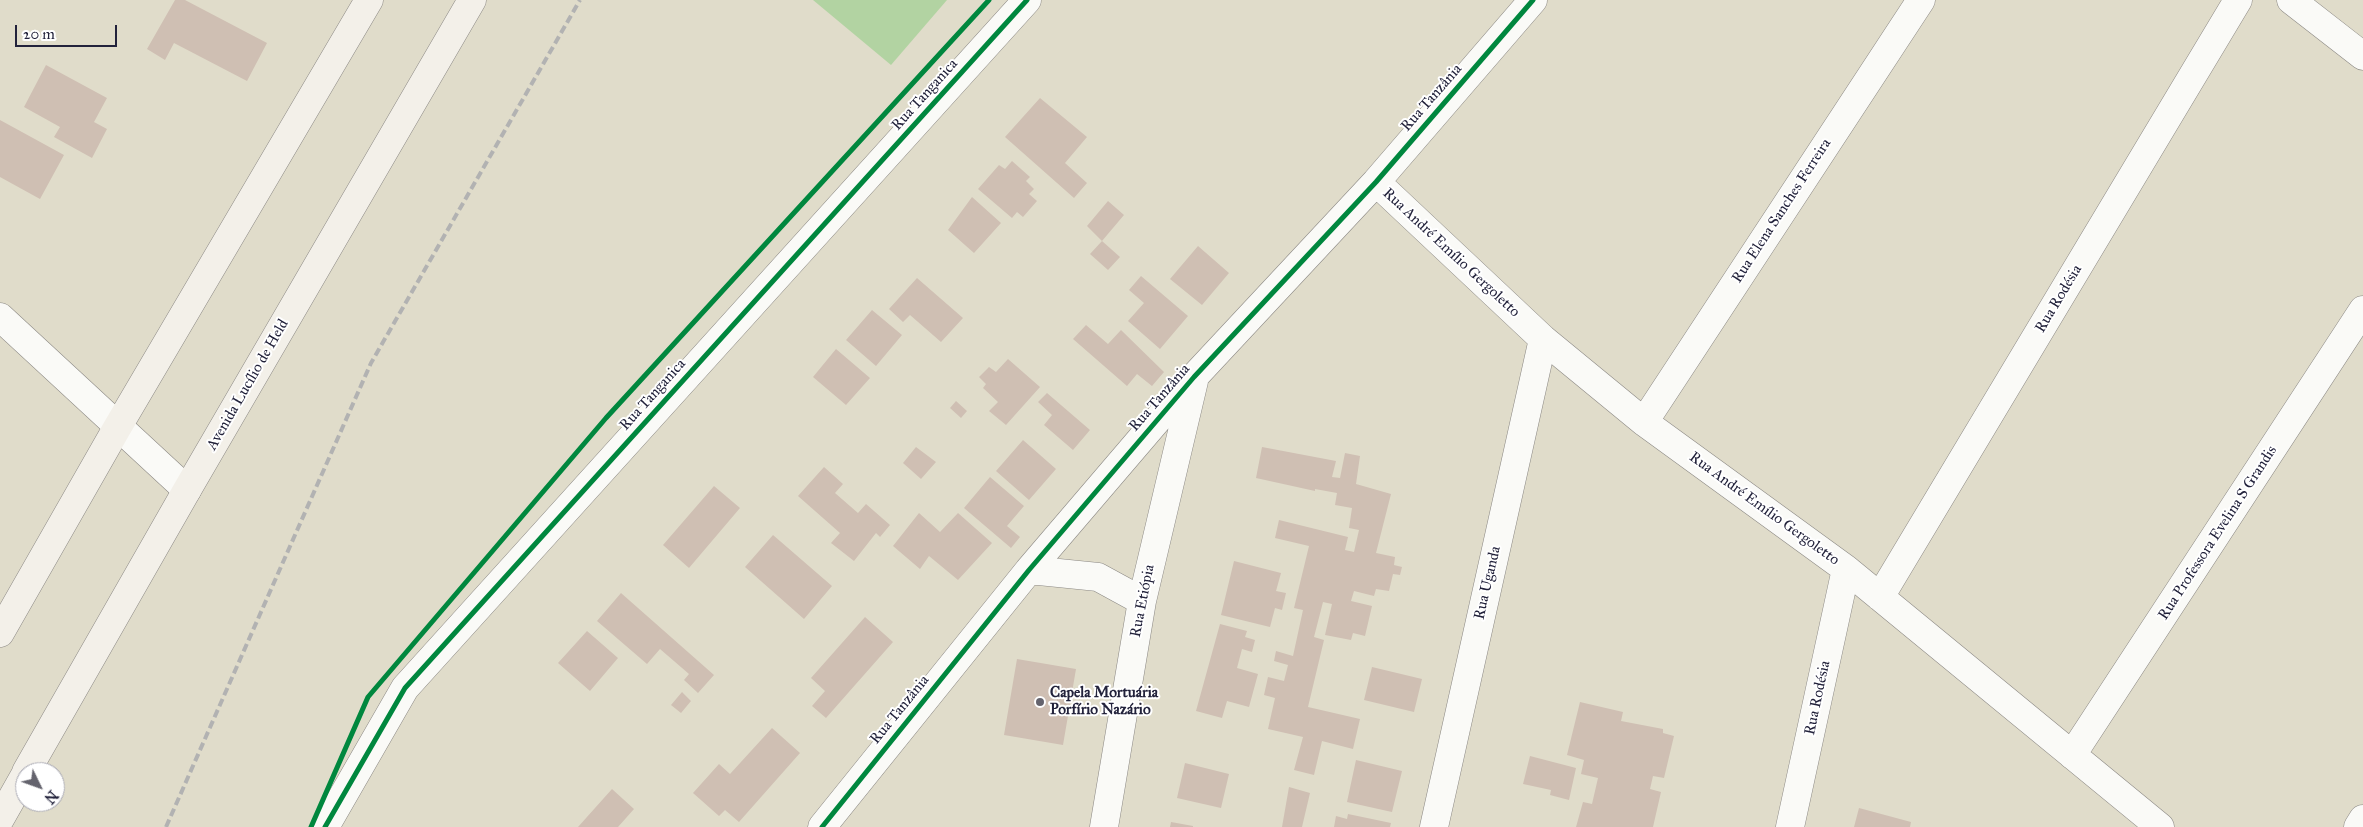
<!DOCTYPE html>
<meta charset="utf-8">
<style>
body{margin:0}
#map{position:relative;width:2363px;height:827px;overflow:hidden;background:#e0dcca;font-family:"IM FELL Great Primer",serif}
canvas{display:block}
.north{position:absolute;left:15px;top:762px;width:50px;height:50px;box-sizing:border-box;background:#fff;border:1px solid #a7a7b1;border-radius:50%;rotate:132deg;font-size:14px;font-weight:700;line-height:20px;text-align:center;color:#22223b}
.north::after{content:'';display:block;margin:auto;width:18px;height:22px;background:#64636d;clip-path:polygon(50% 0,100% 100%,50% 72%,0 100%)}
.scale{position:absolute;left:15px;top:25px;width:102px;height:22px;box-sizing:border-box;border:2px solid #22223b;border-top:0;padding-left:6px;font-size:15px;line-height:18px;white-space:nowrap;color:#22223b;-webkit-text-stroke:4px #fff;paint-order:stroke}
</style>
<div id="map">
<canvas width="2363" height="827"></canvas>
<div class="north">N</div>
<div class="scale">20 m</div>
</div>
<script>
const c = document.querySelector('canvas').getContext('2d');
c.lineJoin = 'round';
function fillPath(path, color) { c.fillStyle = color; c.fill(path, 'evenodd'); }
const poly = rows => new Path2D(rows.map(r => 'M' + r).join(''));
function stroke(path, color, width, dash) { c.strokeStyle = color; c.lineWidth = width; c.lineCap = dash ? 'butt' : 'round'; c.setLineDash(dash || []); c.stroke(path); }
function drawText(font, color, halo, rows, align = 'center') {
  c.font = font + ' "IM FELL Great Primer",serif'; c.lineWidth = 4; c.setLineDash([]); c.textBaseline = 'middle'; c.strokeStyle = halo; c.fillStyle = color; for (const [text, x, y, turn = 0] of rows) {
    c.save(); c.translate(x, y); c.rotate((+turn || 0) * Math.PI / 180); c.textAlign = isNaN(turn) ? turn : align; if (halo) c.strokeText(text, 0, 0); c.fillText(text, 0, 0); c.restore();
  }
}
const green = poly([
 [813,0,947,0,891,65]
]);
const building = poly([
 [175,0,185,0,267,43,247,81,174,43,165,60,147,49],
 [46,65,107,98,94,122,107,129,92,158,54,137,60,127,24,107],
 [1040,98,1087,137,1065,163,1087,183,1074,198,1005,137],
 [0,120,64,155,40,199,0,177],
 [1012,161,1030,177,1026,181,1034,189,1029,194,1037,201,1023,217,1017,212,1012,218,978,189,999,165,1005,169],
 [972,197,1001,223,974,253,948,230],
 [1108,201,1124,215,1102,241,1087,226],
 [1102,241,1120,257,1108,270,1090,254],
 [1198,246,1229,273,1202,305,1170,279],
 [1141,276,1188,316,1160,349,1128,321,1144,303,1129,290],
 [917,278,963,318,941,342,910,315,903,322,889,309],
 [872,310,902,335,876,366,846,340],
 [1086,325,1108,344,1121,330,1164,372,1152,386,1137,374,1127,386,1073,339],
 [836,349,870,378,846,405,813,377],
 [1008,359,1040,387,1006,425,989,411,998,402,983,388,986,384,979,377,989,367,996,372],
 [1047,393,1090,430,1073,450,1044,425,1052,415,1038,402],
 [956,401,967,411,961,418,950,408],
 [1023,440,1056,469,1029,500,996,471],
 [916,447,936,462,921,479,903,463],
 [1262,447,1336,461,1332,477,1340,478,1345,453,1360,456,1356,484,1391,494,1376,553,1395,557,1394,565,1402,567,1400,575,1393,574,1389,591,1376,589,1374,596,1354,591,1351,601,1372,606,1365,636,1353,633,1351,640,1325,635,1332,604,1323,602,1314,637,1324,640,1308,707,1360,719,1353,749,1322,741,1314,775,1294,770,1303,737,1268,729,1275,698,1264,695,1268,677,1284,681,1288,665,1274,661,1276,651,1293,656,1303,610,1294,608,1309,546,1275,538,1279,520,1348,537,1345,550,1354,552,1359,530,1349,528,1352,508,1335,505,1337,493,1315,489,1315,491,1256,478],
 [824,467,843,484,835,493,858,513,866,504,890,525,880,537,876,533,854,561,831,543,840,533,798,496],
 [990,477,1024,506,1007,526,1020,537,1011,548,964,508],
 [714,486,740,508,689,568,663,545],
 [919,513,940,532,958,513,992,543,958,580,929,556,920,569,893,546],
 [773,535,832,586,804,619,745,567],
 [1234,561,1281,573,1276,591,1286,593,1282,610,1275,608,1270,627,1221,615],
 [621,593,714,675,698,693,684,680,689,674,660,649,647,664,597,621],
 [865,617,893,642,826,718,812,706,825,691,811,678],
 [1220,624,1247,631,1245,637,1255,640,1252,652,1242,649,1237,668,1258,674,1249,707,1227,701,1222,718,1196,711],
 [587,631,618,658,590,691,558,663],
 [1017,659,1076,669,1063,745,1004,735],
 [1372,667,1422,679,1414,712,1364,700],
 [682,692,691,701,681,713,671,705],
 [1580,702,1623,712,1621,721,1663,729,1663,733,1674,736,1664,778,1653,776,1650,789,1661,792,1653,827,1576,827,1583,802,1592,804,1598,778,1581,774,1584,760,1567,755],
 [772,728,800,753,739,822,725,810,719,816,693,793,719,764,730,774],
 [1530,756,1576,768,1569,800,1550,795,1551,790,1523,784],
 [1356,760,1402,771,1392,812,1347,802],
 [1185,763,1229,774,1221,808,1177,798],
 [1289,787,1310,793,1302,827,1282,827],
 [612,789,634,809,618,827,578,827],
 [1859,808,1911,822,1910,827,1854,827],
 [1348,814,1391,823,1390,827,1334,827,1336,816,1347,819],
 [1171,822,1193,826,1193,827,1170,827]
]);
const minor = poly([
 [2291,0,2363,56],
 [1376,182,1543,339,1644,422,1846,569,2160,827],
 [0,317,187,490],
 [1644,422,1921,0],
 [1029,570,1098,577,1142,601],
 [1880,597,2238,0],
 [2072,755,2363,310],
 [822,827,1029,570,1194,377,1376,182,1533,0],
 [1104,827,1142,601,1194,381],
 [1434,827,1543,339],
 [1790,827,1846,569],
 [2358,827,2363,819]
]);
const tertiary = poly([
 [325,827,405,688,1027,0]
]);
const secondary = poly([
 [0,633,117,428,369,0],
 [26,772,187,490,472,0],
 [0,819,25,775]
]);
const rail = poly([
 [166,827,371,363,580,0]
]);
const cycleway = poly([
 [311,827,368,697,606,418,989,0],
 [325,827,405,688,1027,0],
 [822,827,1029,570,1194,377,1376,182,1533,0]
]);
const markers = [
 [1040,702,5,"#64636d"]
];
const streetNames = [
 ["Rua Tanganica",925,95,-48],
 ["Rua Tanzânia",1432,98,-49],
 ["Rua Elena Sanches Ferreira",1782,211,-57],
 ["Rua André Emílio Gergoletto",1451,253,43],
 ["Rua Rodésia",2059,299,-59],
 ["Avenida Lucílio de Held",248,385,-60],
 ["Rua Tanganica",653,395,-48],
 ["Rua Tanzânia",1160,398,-49],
 ["Rua André Emílio Gergoletto",1764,509,36],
 ["Rua Professora Evelina S Grandis",2218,533,-57],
 ["Rua Uganda",1488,583,-77],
 ["Rua Etiópia",1143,601,-79],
 ["Rua Rodésia",1818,698,-78],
 ["Rua Tanzânia",900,710,-51]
];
const poiNames = [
 ["Capela Mortuária",1050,693],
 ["Porfírio Nazário",1050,710]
];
fillPath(green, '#b2d3a2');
fillPath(building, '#cfbfb3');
stroke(minor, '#8b8884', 29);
stroke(tertiary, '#8b8884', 29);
stroke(secondary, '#8b8884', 29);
stroke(minor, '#fafaf7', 28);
stroke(tertiary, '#fafaf7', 28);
stroke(secondary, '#f3f0e9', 28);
stroke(rail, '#b2b2b2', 4, [8, 4]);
stroke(cycleway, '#00873e', 5);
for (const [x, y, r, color] of markers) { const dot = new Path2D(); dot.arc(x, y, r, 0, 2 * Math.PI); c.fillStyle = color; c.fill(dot); stroke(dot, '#fff', 2); }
drawText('15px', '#22223b', '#fff', streetNames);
drawText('bold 15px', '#22223b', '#fff', poiNames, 'left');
</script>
